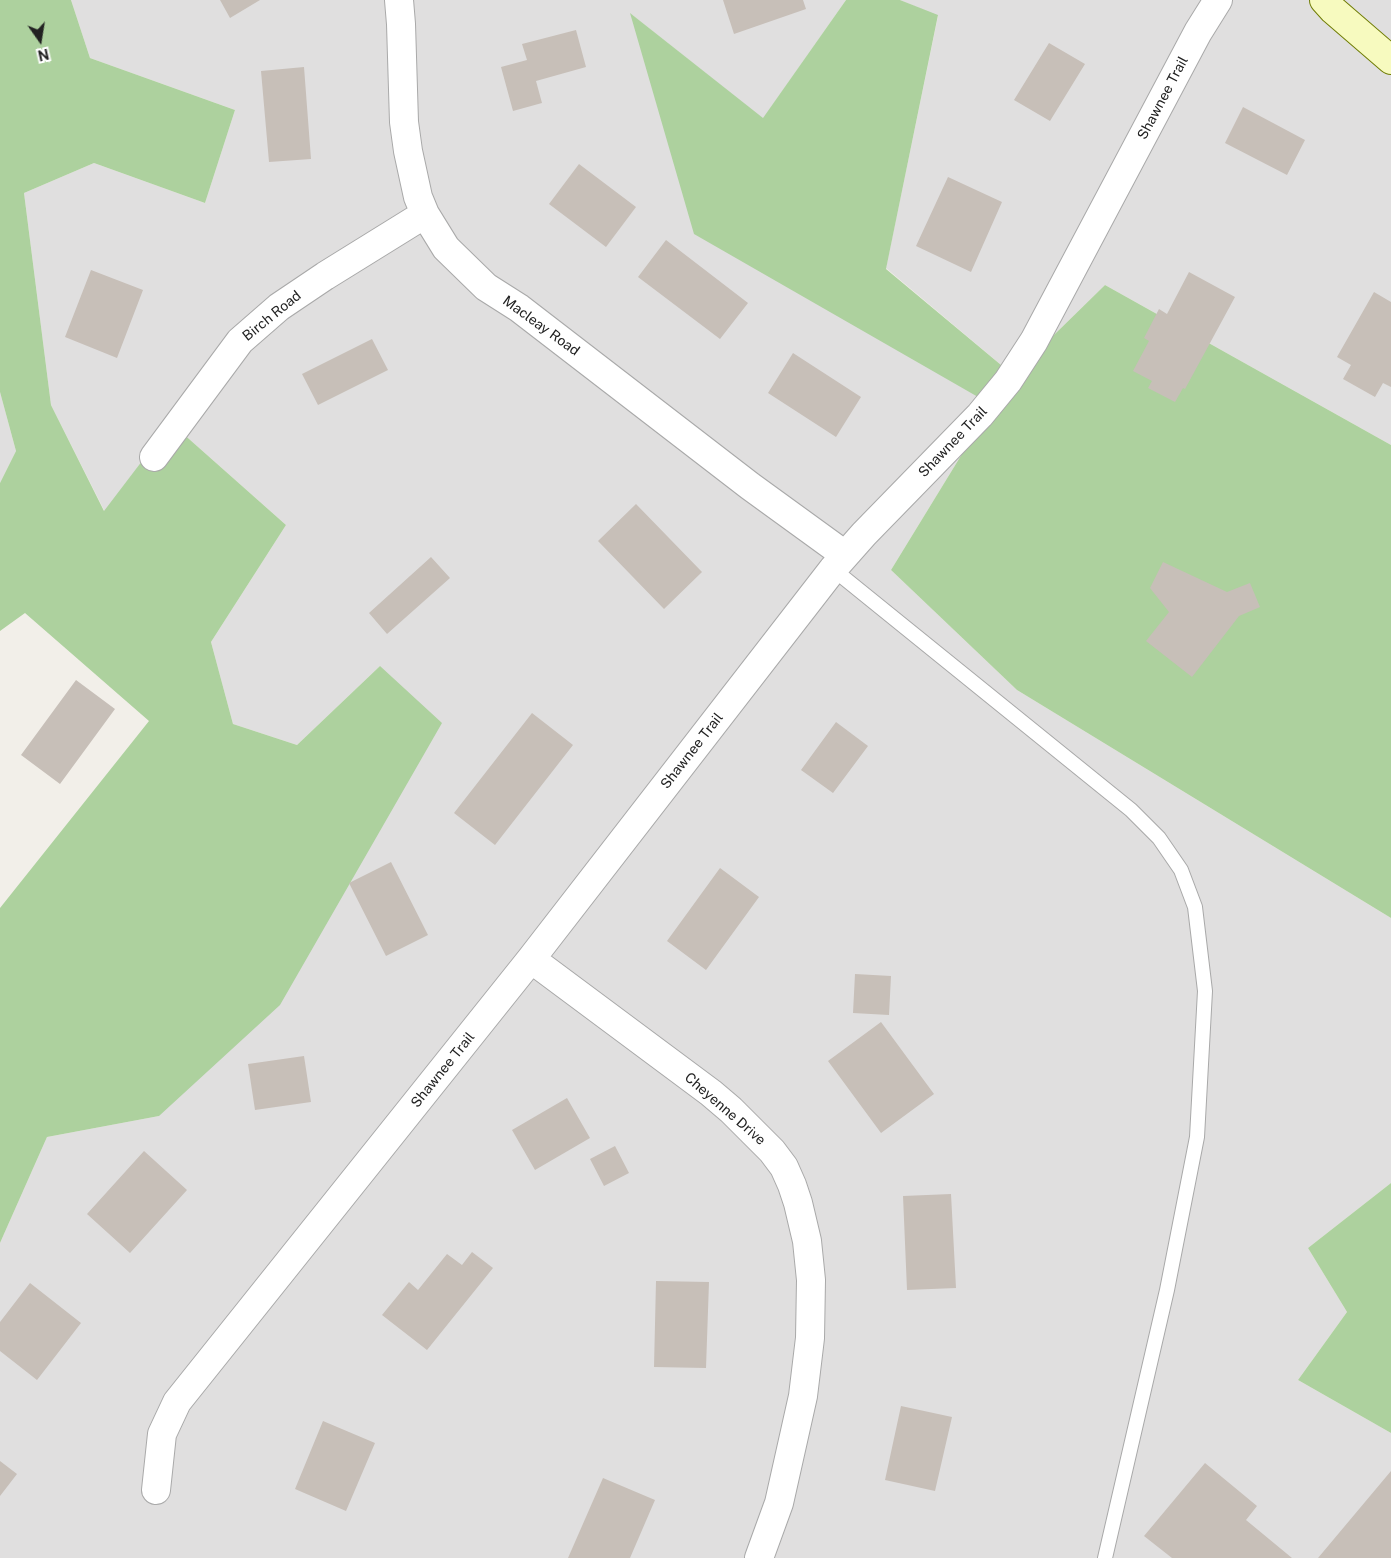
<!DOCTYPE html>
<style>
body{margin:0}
#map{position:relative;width:1391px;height:1558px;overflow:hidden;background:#f2efe9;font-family:"Public Sans",sans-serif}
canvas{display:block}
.north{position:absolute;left:15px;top:15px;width:50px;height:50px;-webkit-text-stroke:4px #fff;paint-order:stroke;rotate:167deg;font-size:14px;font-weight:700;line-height:20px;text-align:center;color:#222}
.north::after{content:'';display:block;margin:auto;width:18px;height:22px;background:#222;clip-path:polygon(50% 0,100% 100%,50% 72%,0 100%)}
</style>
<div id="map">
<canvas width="1391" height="1558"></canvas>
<div class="north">N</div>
</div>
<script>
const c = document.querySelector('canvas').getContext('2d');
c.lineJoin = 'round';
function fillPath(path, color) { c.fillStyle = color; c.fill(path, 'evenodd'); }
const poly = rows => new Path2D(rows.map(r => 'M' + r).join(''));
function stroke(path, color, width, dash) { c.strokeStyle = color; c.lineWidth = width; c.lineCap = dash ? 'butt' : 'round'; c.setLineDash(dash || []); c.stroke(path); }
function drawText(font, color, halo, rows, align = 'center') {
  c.font = font + ' "Public Sans",sans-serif'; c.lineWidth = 4; c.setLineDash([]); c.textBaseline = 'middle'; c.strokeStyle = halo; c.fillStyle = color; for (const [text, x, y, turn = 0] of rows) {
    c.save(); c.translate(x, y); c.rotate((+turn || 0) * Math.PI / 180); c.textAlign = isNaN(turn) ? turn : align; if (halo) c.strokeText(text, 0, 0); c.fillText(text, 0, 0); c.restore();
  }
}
const residential = poly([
 [71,0,846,0,763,119,631,14,992,405,891,570,1017,690,1391,918,1391,1183,1308,1248,1347,1312,1298,1380,1391,1433,1391,1558,0,1558,0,1243,47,1137,159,1116,380,666,297,745,233,724,211,642,286,525,171,423,105,512,51,405,24,193,94,163,205,203,235,110,90,58],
 [900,0,1391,0,1391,445,1105,285,1013,375,886,268,938,16],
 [0,392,16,451,0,483]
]);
const forest = poly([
 [0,0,71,0,90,58,235,110,205,203,94,163,24,193,51,405,104,511,171,423,286,525,211,642,233,724,297,745,380,666,442,723,280,1005,159,1116,47,1137,0,1243,0,908,149,721,25,613,0,631,0,483,16,451,0,392],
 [846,0,900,0,938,15,886,269,1013,375,1105,285,1391,445,1391,918,1017,690,891,570,992,405,694,234,630,13,763,118],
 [1391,1183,1391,1433,1298,1380,1347,1312,1308,1248]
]);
const building = poly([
 [220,0,260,0,230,18],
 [723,0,803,0,806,9,734,34],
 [576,30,586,67,536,81,542,103,513,111,501,67,527,60,522,44],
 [1049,43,1085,64,1050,121,1014,100],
 [304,67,311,159,269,162,261,71],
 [1243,107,1305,140,1287,175,1225,143],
 [579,164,636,207,606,247,549,204],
 [948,177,1002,202,971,272,916,246],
 [666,240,748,303,720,339,638,277],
 [91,270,143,290,117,358,65,337],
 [1189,272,1235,297,1185,389,1183,388,1175,402,1148,388,1152,381,1133,371,1149,341,1144,338,1159,309,1167,314],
 [1374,292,1391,302,1391,387,1383,383,1375,397,1343,379,1351,365,1337,357],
 [372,339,388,370,318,405,302,374],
 [793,353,861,397,836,437,768,393],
 [636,504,702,572,664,609,598,541],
 [431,557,450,578,387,634,369,613],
 [1163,562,1227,592,1250,583,1260,607,1239,616,1192,677,1146,641,1169,612,1150,588],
 [76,680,115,709,60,784,21,755],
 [532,713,573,745,495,845,454,813],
 [836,722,868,746,833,793,801,770],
 [391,862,428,935,386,956,349,883],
 [720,868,759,897,706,970,667,941],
 [855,974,891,976,889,1015,853,1013],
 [881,1022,934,1094,881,1133,828,1061],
 [304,1056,311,1102,255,1110,248,1064],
 [567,1098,590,1138,535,1170,512,1130],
 [615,1146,629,1173,604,1186,590,1159],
 [144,1151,187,1190,130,1253,87,1214],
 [951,1194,956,1288,907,1290,903,1196],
 [472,1252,493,1268,427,1350,382,1315,409,1282,418,1290,447,1254,462,1265],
 [656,1281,709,1282,706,1368,654,1367],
 [30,1283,81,1323,37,1380,0,1351,0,1322],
 [901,1406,952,1417,935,1491,885,1480],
 [323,1421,375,1443,346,1511,295,1489],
 [0,1461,17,1474,0,1496],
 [1205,1463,1257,1506,1246,1520,1292,1558,1172,1558,1144,1536],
 [1391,1471,1391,1558,1318,1558],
 [603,1478,655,1500,630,1558,568,1558]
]);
const lane = poly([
 [833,569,1131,810,1159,838,1181,870,1195,907,1205,991,1197,1137,1167,1290,1105,1558]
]);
const street = poly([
 [399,0,401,24,404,122,408,151,418,197,425,214,446,248,486,287,519,308,750,486,845,555],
 [154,457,240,341,279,307,325,276,425,214],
 [531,959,711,1093,731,1110,772,1151,784,1167,792,1185,798,1203,807,1241,811,1280,810,1338,803,1396,779,1503,759,1558],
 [156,1490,162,1434,177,1402,531,959,833,569,864,534,980,415,1008,381,1034,341,1198,32,1218,0]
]);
const secondary = poly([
 [1324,0,1333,10,1391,60]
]);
const streetNames = [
 ["Shawnee Trail",1163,98,-62],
 ["Birch Road",272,316,-39],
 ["Macleay Road",541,326,36],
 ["Shawnee Trail",953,442,-46],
 ["Shawnee Trail",692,751,-52],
 ["Shawnee Trail",443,1070,-51],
 ["Cheyenne Drive",725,1109,41]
];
fillPath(residential, '#e0dfdf');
fillPath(forest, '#add19e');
fillPath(building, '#c7bfb8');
stroke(lane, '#a9a9a9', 16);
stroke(street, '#a9a9a9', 30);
stroke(secondary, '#707d05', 30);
stroke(lane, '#fff', 14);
stroke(street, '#fff', 28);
stroke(secondary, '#f7fabf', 28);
drawText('14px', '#222', '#fff', streetNames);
</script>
